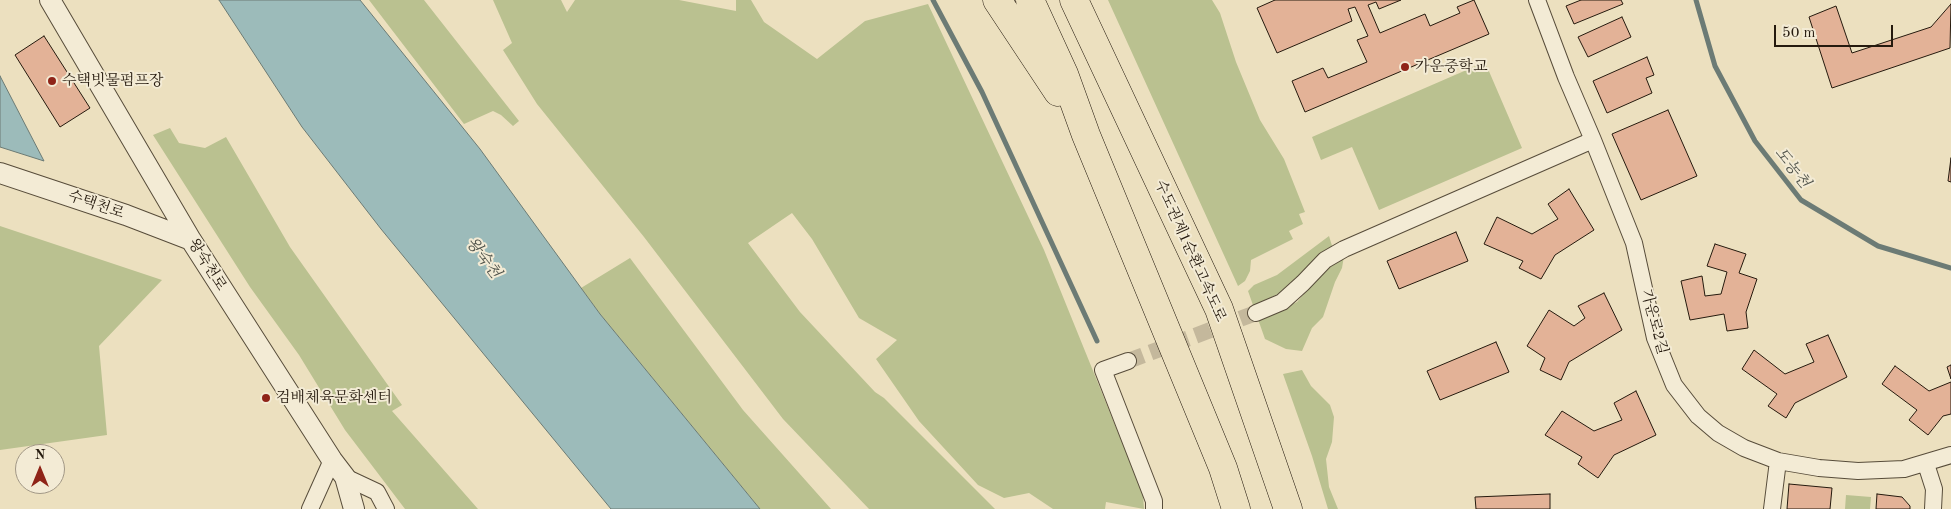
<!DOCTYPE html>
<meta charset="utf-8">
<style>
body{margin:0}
#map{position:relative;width:1951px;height:509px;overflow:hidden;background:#ece0bf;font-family:"Old Standard TT",serif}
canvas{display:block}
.north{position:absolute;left:15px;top:444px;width:50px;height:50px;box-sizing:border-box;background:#f3ebd5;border:1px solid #a19785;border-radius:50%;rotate:0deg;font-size:14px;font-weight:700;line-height:20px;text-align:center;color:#251a0e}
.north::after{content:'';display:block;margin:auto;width:18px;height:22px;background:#8f2418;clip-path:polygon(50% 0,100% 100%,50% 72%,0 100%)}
.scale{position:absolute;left:1774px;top:25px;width:119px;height:22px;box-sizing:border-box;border:2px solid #251a0e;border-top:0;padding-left:6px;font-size:15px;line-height:18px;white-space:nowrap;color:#251a0e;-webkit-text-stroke:4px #f3ebd5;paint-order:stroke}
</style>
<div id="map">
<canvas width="1951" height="509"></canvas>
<div class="north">N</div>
<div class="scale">50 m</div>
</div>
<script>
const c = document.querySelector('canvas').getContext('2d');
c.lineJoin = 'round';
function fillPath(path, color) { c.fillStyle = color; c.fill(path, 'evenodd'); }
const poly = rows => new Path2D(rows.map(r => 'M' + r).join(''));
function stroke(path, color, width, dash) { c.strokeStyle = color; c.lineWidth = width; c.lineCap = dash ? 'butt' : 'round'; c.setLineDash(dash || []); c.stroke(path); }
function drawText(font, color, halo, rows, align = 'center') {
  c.font = font + ' "Old Standard TT","Noto Serif KR",serif'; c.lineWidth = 4; c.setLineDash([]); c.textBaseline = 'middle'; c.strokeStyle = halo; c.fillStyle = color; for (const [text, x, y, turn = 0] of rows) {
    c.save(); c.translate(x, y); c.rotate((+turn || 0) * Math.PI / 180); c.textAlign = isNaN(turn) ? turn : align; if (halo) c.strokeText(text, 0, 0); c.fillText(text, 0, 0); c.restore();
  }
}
const green = poly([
 [369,0,424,0,519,121,513,126,501,115,493,111,464,124],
 [493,0,561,0,567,12,575,0,679,0,736,11,736,0,751,0,764,22,817,59,865,21,928,4,1044,250,1143,494,1144,509,1106,502,1105,509,1053,509,1029,493,1004,498,978,485,919,421,876,359,897,340,859,318,812,239,792,213,748,243,800,312,875,392,884,398,995,509,869,509,783,419,644,237,537,104,503,50,512,43],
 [1108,0,1212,0,1220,13,1236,62,1260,120,1284,159,1305,212,1299,214,1303,224,1289,231,1293,239,1251,260,1250,271,1245,281,1238,286],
 [1485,62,1522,148,1379,210,1352,147,1321,160,1312,137],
 [170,128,179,143,205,148,226,137,290,247,402,405,392,411,478,509,405,509,345,430,299,355,250,287,153,135],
 [0,226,162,280,99,346,107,435,0,450],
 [1329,236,1333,249,1281,292,1261,303,1267,316,1297,302,1331,263,1344,256,1342,268,1335,282,1323,317,1312,328,1302,351,1286,349,1265,339,1248,291,1254,285,1277,275],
 [630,258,743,410,831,509,760,509,600,314,581,288],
 [1302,370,1311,386,1330,405,1334,417,1332,442,1326,459,1329,487,1338,509,1328,509,1312,456,1283,374],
 [1846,495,1871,497,1870,509,1845,509]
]);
const water = poly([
 [219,0,360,0,480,149,600,314,760,509,611,509,381,229,302,127,219,0],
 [0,76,44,161,0,147,0,76]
]);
const stream = poly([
 [933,0,982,92,1097,341],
 [1696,0,1715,66,1755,141,1801,200,1878,246,1951,268]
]);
const building = poly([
 [1275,0,1401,0,1379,9,1376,2,1368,5,1380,33,1425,14,1430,26,1460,13,1457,7,1474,0,1489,34,1305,112,1292,81,1323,68,1328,78,1367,62,1357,40,1368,36,1355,7,1348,9,1352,21,1277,53,1257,8,1275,0],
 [1581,0,1621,0,1623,4,1574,24,1566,6,1581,0],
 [1951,4,1950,48,1832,88,1809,17,1836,6,1852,53,1931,27,1951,4],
 [1622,17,1631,37,1588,57,1578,37,1622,17],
 [44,36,90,108,60,127,15,55,44,36],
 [1647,57,1654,75,1646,78,1652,93,1607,113,1593,81,1647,57],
 [1668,110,1697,176,1641,200,1612,134,1668,110],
 [1951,158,1951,182,1948,181,1951,158],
 [1569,189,1594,230,1555,255,1541,279,1519,268,1523,261,1484,244,1497,217,1532,234,1558,219,1548,204,1569,189],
 [1456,232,1468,261,1399,289,1387,261,1456,232],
 [1715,244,1746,254,1739,273,1757,279,1746,312,1748,328,1727,331,1724,314,1690,320,1681,281,1702,276,1705,296,1721,294,1727,272,1707,266,1715,244],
 [1604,293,1622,330,1569,362,1561,380,1540,370,1545,358,1527,346,1549,310,1574,326,1585,318,1578,306,1604,293],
 [1828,335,1847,377,1795,403,1786,418,1768,406,1777,394,1742,369,1754,350,1785,374,1814,362,1806,344,1828,335],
 [1496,342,1509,372,1440,400,1427,371,1496,342],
 [1951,365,1951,379,1947,367,1951,365],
 [1895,366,1929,391,1951,382,1951,414,1943,416,1928,435,1909,420,1917,410,1882,384,1895,366],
 [1636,391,1656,435,1614,455,1598,478,1578,464,1582,457,1545,435,1562,411,1594,431,1622,420,1614,403,1636,391],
 [1789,484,1832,488,1830,509,1787,509,1789,484],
 [1550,494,1550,509,1476,509,1475,497,1550,494],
 [1877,494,1902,497,1910,506,1910,509,1876,509,1877,494]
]);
const minorTunnel = poly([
 [1128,361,1256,313]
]);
const minor = poly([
 [1537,0,1566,77,1593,140,1634,243,1655,338,1674,385,1698,416,1718,433,1744,448,1778,461,1819,468,1858,471,1904,469,1951,455],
 [1256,313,1282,302,1303,283,1325,260,1344,249,1593,140],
 [1128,361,1103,370,1154,501,1154,509],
 [1926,464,1934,489,1933,509],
 [345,477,377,492,386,509],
 [310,509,332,460],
 [1772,509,1778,461]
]);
const tertiary = poly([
 [50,0,191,240,332,460,345,477,354,509],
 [0,173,126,215,191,240]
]);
const motorway = poly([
 [997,0,1058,92],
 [1030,0,1064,74,1086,135,1223,468,1236,509],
 [1074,0,1219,309,1288,509]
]);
const markers = [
 [1405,67,5,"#8f2418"],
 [52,81,5,"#8f2418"],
 [266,398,5,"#8f2418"]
];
const poiNames = [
 ["가운중학교",1415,67],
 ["수택빗물펌프장",62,81],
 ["검배체육문화센터",276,398]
];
const streetNames = [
 ["수택천로",96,205,19],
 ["수도권제1순환고속도로",1190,251,66],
 ["왕숙천로",207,265,58],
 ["가운로2길",1654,322,75]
];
const waterNames = [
 ["도농천",1792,168,52],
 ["왕숙천",483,258,53]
];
fillPath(green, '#bac190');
fillPath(water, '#9cbbba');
stroke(water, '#6c7b75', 1);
stroke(stream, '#6c7b75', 5);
fillPath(building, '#e3b297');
stroke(building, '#251a0e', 1);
stroke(minorTunnel, '#c4b89c', 16, [16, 8]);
stroke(minor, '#574c3a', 18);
stroke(tertiary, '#574c3a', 22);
stroke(motorway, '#251a0e', 29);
stroke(minor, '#f3ebd5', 16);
stroke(tertiary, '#f3ebd5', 20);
stroke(motorway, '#ece0bf', 28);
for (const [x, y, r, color] of markers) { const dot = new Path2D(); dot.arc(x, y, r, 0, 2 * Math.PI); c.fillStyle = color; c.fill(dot); stroke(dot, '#f3ebd5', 2); }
drawText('15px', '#251a0e', '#f3ebd5', poiNames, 'left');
drawText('15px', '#251a0e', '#f3ebd5', streetNames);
drawText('italic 16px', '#4f524a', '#f3ebd5', waterNames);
</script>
